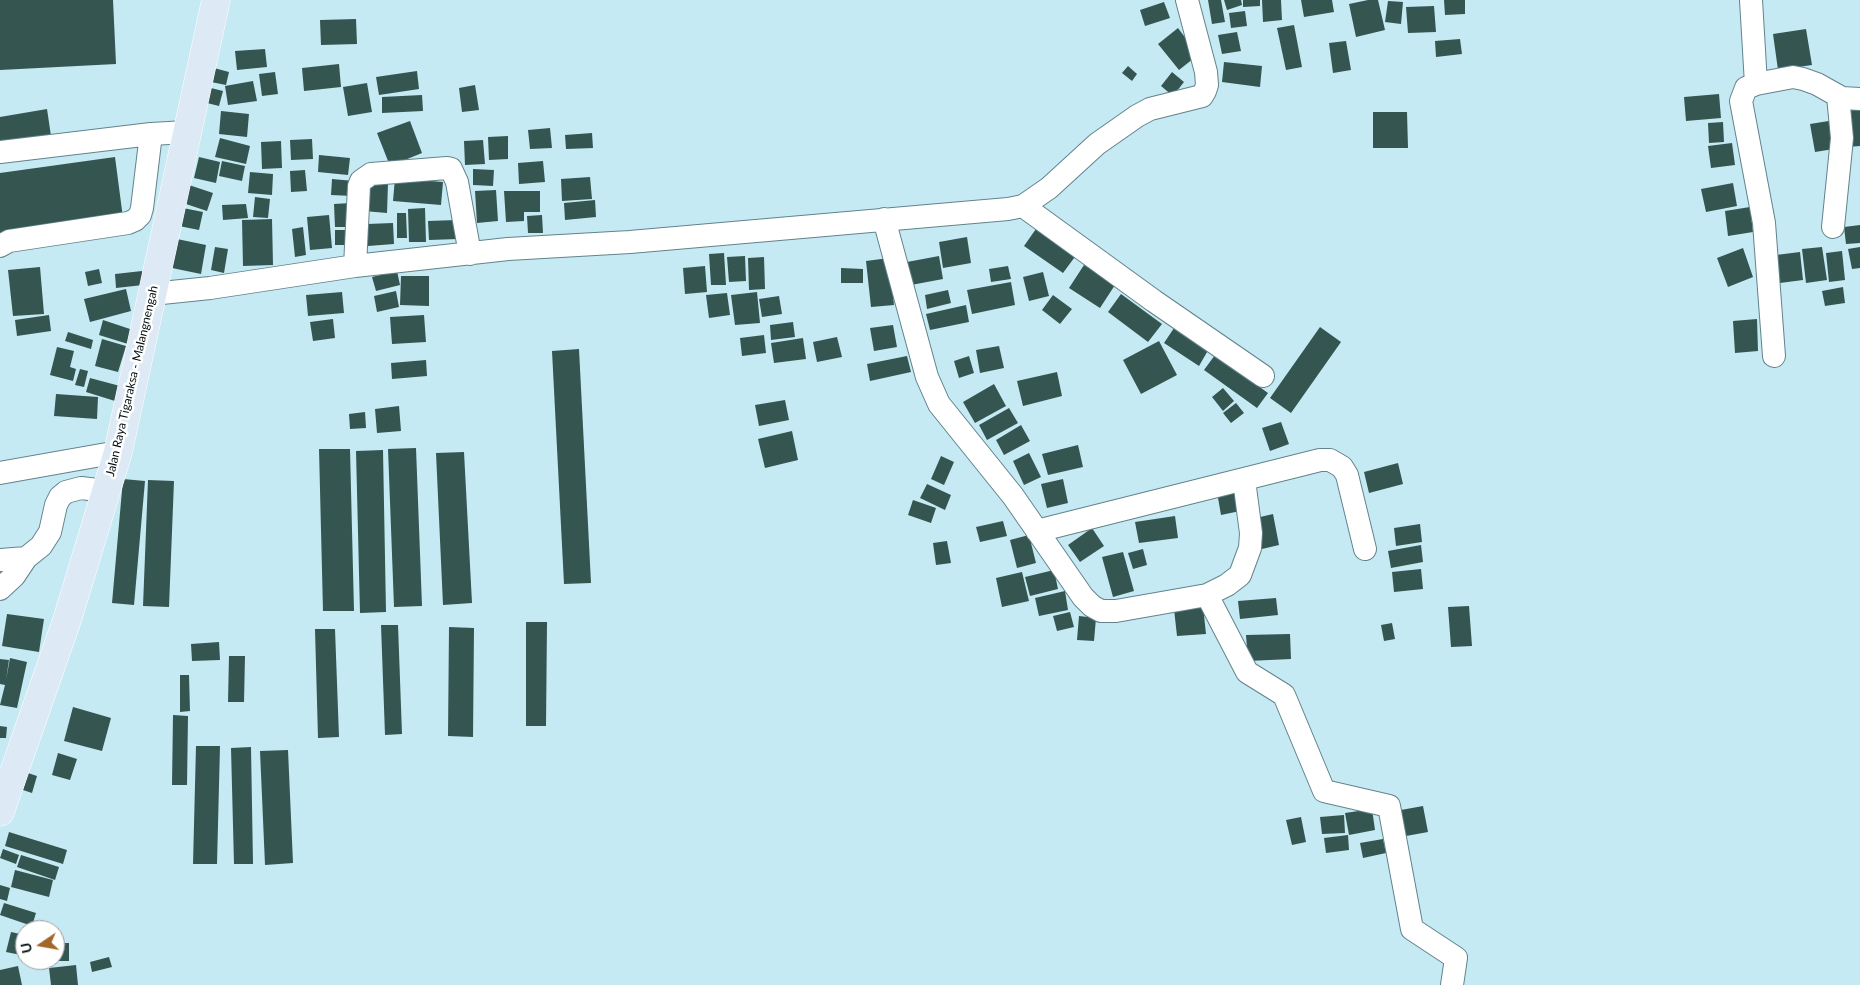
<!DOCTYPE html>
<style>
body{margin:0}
#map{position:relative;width:1860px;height:985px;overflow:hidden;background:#c6eaf3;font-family:Lato,sans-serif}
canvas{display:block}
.north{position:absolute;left:15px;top:920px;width:50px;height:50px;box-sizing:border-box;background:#fff;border:1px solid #9a9fa0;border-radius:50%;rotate:258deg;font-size:14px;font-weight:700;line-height:20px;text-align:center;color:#030e11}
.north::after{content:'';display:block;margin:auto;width:18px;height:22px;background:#a36629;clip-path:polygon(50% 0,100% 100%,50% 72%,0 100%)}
</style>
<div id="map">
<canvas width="1860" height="985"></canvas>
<div class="north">U</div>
</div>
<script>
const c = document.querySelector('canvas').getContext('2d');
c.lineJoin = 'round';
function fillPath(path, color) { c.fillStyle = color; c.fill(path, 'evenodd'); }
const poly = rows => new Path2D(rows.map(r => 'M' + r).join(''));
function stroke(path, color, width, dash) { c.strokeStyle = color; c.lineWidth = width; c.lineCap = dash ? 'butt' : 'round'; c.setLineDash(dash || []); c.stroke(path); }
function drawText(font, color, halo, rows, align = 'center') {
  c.font = font + ' Lato,sans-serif'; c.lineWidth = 5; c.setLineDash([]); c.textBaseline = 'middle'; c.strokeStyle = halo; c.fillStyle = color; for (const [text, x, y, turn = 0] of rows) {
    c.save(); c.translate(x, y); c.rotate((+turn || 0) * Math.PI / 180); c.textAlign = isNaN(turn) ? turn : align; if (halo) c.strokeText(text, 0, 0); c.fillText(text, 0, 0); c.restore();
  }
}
const building = poly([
 [0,0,113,0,116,64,0,70],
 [1208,0,1221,0,1225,22,1212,24],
 [1224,0,1241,0,1242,5,1227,10],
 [1243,0,1260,0,1260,6,1243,7],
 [1262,0,1281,0,1282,20,1263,22],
 [1301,0,1332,0,1334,12,1304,17],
 [1368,0,1378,0,1385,30,1356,37,1349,4],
 [1444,0,1465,0,1465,14,1445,15],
 [1388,1,1403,2,1401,24,1385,22],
 [1164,2,1170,18,1145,26,1140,10],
 [1434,6,1436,32,1408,33,1406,7],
 [1245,11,1247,26,1231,28,1229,13],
 [356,19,357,44,321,45,320,20],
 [1294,25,1302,67,1286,70,1277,28],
 [1178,28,1198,55,1179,70,1158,44],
 [1806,29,1812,65,1778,70,1773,34],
 [1237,32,1241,51,1222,54,1218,35],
 [1460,39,1462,54,1436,57,1435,41],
 [1346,41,1351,70,1333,73,1329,43],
 [265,49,267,67,237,70,235,51],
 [1224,62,1262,66,1260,87,1222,82],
 [339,64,341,87,304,91,302,68],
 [1128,66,1137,74,1132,81,1122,73],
 [214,68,229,72,226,85,211,82],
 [417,71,419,89,379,95,376,77],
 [275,72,278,94,262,96,259,74],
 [1172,72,1184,82,1173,96,1161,86],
 [253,81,257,101,228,105,225,86],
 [367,83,372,112,348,116,343,87],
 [475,85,479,110,462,112,459,88],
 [207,87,223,91,219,106,203,102],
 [1719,94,1721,118,1686,121,1684,97],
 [422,95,423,111,382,113,382,97],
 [1860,107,1860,146,1847,147,1843,109],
 [47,109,51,136,0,145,0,117],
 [221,111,249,114,247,137,219,134],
 [1373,112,1407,112,1408,148,1373,148],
 [1835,120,1840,148,1815,152,1810,124],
 [410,121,422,153,390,166,377,133],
 [1723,122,1724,142,1709,143,1708,123],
 [550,128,552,148,530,149,528,130],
 [592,133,593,148,566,149,565,135],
 [508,136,508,159,489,160,488,137],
 [220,138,250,146,246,164,215,157],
 [312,139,313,159,291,160,290,140],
 [483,140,485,164,465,165,464,141],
 [281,141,282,168,262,169,261,142],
 [1732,143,1735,165,1711,168,1708,146],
 [319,155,350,158,348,175,318,172],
 [115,157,123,218,0,236,0,173],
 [199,157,220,162,216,183,194,178],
 [222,161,245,166,242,181,219,176],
 [543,161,545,182,519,184,518,163],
 [473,169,494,170,493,186,473,185],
 [305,170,307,191,291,192,290,171],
 [250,172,273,174,272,195,248,193],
 [590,177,592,199,562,201,561,179],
 [395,178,443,182,441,205,393,201],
 [332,179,354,181,353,196,331,195],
 [366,181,388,183,387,213,364,211],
 [1733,183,1737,206,1706,212,1701,189],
 [189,185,213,193,207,211,183,203],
 [496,190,498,221,477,223,475,191],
 [504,191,540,191,540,212,524,212,524,221,506,222],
 [255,197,270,199,268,218,253,217],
 [595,200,596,217,565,220,564,203],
 [351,203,352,227,335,227,334,204],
 [246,204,248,218,223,220,222,205],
 [1750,207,1753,232,1728,236,1725,211],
 [183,208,203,212,199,230,179,226],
 [425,208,426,242,409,242,408,209],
 [397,213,406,213,407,238,397,238],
 [329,215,332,248,310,250,307,217],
 [542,215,543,233,528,233,527,216],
 [272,219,273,265,243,266,242,220],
 [457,220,458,239,429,240,428,221],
 [393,223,394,244,368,246,367,224],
 [1860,225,1860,243,1846,244,1844,227],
 [1038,226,1077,254,1063,273,1024,246],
 [303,227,306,255,295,257,292,229],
 [335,230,349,230,350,245,335,245],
 [967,237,971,263,943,268,939,242],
 [177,239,206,245,201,274,172,268],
 [215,247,228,249,224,273,211,270],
 [1822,247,1827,280,1806,283,1802,249],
 [1860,247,1860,268,1852,269,1848,249],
 [1743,248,1753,277,1728,287,1717,258],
 [1842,251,1845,280,1829,282,1826,253],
 [1800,252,1803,280,1780,283,1776,255],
 [724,253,726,285,711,285,709,254],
 [745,256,746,281,729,282,727,257],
 [939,256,943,279,911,285,907,262],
 [764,257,765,289,749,290,748,258],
 [889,258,894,305,871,307,866,261],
 [1084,265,1115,285,1100,308,1069,288],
 [705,266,707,292,685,294,683,268],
 [1008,266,1011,279,991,282,989,269],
 [40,267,44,314,13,316,8,270],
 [841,268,863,269,863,283,841,283],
 [99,269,102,283,88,286,85,272],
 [142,271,143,285,116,288,115,274],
 [397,271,400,285,376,291,372,277],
 [1043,272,1049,296,1029,301,1023,277],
 [401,276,429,276,429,306,400,305],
 [1011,282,1015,305,972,314,967,290],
 [1843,287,1845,303,1825,306,1822,291],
 [126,289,131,311,90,322,84,299],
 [948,290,951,303,927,309,925,295],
 [396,291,399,307,377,312,374,296],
 [342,292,344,313,308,316,306,295],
 [757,292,760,323,735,325,731,295],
 [727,293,730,315,709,318,706,295],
 [1121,294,1162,324,1148,342,1108,312],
 [1053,295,1072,309,1060,324,1042,310],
 [779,296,782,314,762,317,759,299],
 [966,305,969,322,930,330,926,314],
 [49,315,51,331,17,336,15,320],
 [424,315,426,342,392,344,390,317],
 [333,319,335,338,313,341,310,322],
 [1757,319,1758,351,1735,353,1733,321],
 [103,320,133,330,128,344,99,335],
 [793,322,795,337,771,340,770,325],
 [893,325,897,347,874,351,870,328],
 [1176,325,1210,347,1199,366,1164,343],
 [1320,327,1341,342,1291,413,1270,398],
 [68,332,93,340,91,349,65,341],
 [764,335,766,353,742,356,740,338],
 [837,337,842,357,817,362,813,342],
 [803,338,806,359,774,363,771,343],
 [102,339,126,346,118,372,95,366],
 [1159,341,1177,375,1141,394,1123,360],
 [999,346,1004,368,980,373,976,350],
 [57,347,74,351,70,367,76,369,73,381,50,375],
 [579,349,591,583,564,584,552,351],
 [1215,355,1268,393,1257,408,1204,370],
 [907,356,911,372,870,381,867,364],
 [969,356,974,373,959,378,954,361],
 [426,360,427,376,392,379,391,363],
 [80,369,88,371,84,387,75,385],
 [1057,372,1062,396,1023,406,1017,381],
 [90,378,120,386,115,401,86,392],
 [994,384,1006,406,975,423,963,402],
 [1223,388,1234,401,1223,411,1212,397],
 [56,394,98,397,97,419,54,416],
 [785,400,789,420,759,426,755,405],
 [1236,403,1244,413,1231,423,1223,413],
 [399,406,401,431,377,433,375,409],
 [1009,408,1018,423,987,440,979,425],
 [365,412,366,428,350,429,349,414],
 [1281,422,1289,444,1270,451,1262,428],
 [1021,425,1030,441,1004,455,996,440],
 [792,431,798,460,765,468,758,439],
 [1078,445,1083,467,1048,475,1042,454],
 [416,448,422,606,394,607,388,449],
 [319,449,350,449,354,611,323,611],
 [383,450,386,612,360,613,356,451],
 [464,452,472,603,443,605,436,453],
 [1029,453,1041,477,1024,485,1013,461],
 [941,456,954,462,944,485,931,479],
 [1398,463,1403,484,1369,493,1364,472],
 [123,479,145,481,134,605,112,603],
 [1063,479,1068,503,1047,508,1041,484],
 [148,480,174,481,169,607,143,606],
 [927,484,951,495,945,510,920,498],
 [1236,488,1240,511,1221,515,1217,492],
 [913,500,936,508,931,523,908,515],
 [1273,514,1279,545,1262,549,1256,518],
 [1175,516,1178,538,1139,543,1135,522],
 [1003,521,1007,536,980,542,976,527],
 [1420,524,1422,542,1396,546,1394,528],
 [1092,528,1104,546,1080,562,1068,545],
 [1029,535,1036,563,1017,568,1010,540],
 [947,541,951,563,936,565,933,543],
 [1421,545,1423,562,1391,568,1388,551],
 [1143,549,1147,565,1133,569,1128,553],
 [1123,552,1134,591,1113,597,1102,557],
 [1421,569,1423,589,1394,592,1392,572],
 [1054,570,1058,589,1030,596,1025,577],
 [1022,572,1029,601,1002,607,996,578],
 [1065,591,1068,610,1039,616,1035,598],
 [1276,598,1278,615,1240,619,1238,601],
 [1203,606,1206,634,1177,636,1174,609],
 [1469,606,1472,646,1451,647,1448,607],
 [1070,612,1074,627,1057,631,1053,616],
 [7,614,44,619,39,652,2,646],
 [1079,616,1096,618,1094,641,1077,640],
 [526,622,547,622,546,726,526,726],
 [1392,623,1395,639,1384,641,1381,625],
 [381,625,398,625,402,734,385,735],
 [449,627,474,628,473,737,448,736],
 [315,629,335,629,339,737,318,738],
 [1290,634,1291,659,1248,661,1246,635],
 [219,642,220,660,192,661,191,644],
 [229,656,245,656,244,702,228,702],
 [10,658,27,662,17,708,0,705,5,685,0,684,0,659,9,660,6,680],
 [180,675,189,675,190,711,180,712],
 [73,707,111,718,102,751,64,741],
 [173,715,188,716,187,785,172,785],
 [0,726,7,727,6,738,0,738],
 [196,746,220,746,217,864,193,864],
 [251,747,253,864,234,864,231,748],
 [288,750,293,863,265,865,260,751],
 [58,753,77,759,70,780,52,775],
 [28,773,37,776,32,793,23,790],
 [1423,806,1428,832,1406,836,1401,810],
 [1372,809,1375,830,1349,835,1345,813],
 [1344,815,1345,833,1322,834,1320,817],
 [1301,817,1306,842,1292,845,1286,820],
 [9,832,67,850,63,864,5,846],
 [1348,835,1349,850,1326,853,1324,838],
 [1383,839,1386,853,1363,858,1360,843],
 [3,849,19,855,16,864,0,858],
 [21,855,59,867,55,880,17,867],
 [15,870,53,880,49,897,11,887],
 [0,885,10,888,7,901,0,899],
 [4,903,36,913,32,926,0,915],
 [11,932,25,935,21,955,6,952],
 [55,943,69,943,69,961,55,961],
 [109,957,112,967,92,972,90,962],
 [76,965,78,985,51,985,49,968],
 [18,966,22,985,0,985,0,970]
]);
const minor = poly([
 [1751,0,1756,84,1793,77,1803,79,1817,84,1842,98,1860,99],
 [1756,84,1746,88,1741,101,1764,223,1774,356],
 [0,152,151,134],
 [1023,206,1154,301,1263,376],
 [884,219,927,377,939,404,1013,496,1083,597,1092,606,1101,611,1116,611,1207,595,1227,585,1240,575,1250,548,1251,533,1244,480],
 [1833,227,1842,138,1838,96],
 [0,246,9,241,128,223,135,220,140,215,142,208,151,134,186,132],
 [355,266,359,186,361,181,371,174,447,168,451,169,457,182,470,254],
 [152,294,210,288,355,266,508,249,630,242,1008,209,1023,206,1049,188,1097,144,1137,116,1150,109,1202,96,1205,91,1207,85,1206,72,1187,0],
 [0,473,118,452],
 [1037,531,1320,460,1330,460,1342,467,1347,475,1365,549],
 [0,560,26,558,41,546,50,532,56,505,60,497,66,492,81,488,106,491],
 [0,589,14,576,26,558],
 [1207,595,1247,672,1284,695,1324,791,1389,806,1412,929,1456,958,1452,985]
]);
const major = poly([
 [0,812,67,620,118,452,216,0]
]);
const streetNames = [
 ["Jalan Raya Tigaraksa - Malangnengah",132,381,-77]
];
fillPath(building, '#345550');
stroke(minor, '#62838c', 24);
stroke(major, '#fff', 29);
stroke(minor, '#fff', 22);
stroke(major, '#dde9f4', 28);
drawText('12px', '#030e11', '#fff', streetNames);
</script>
